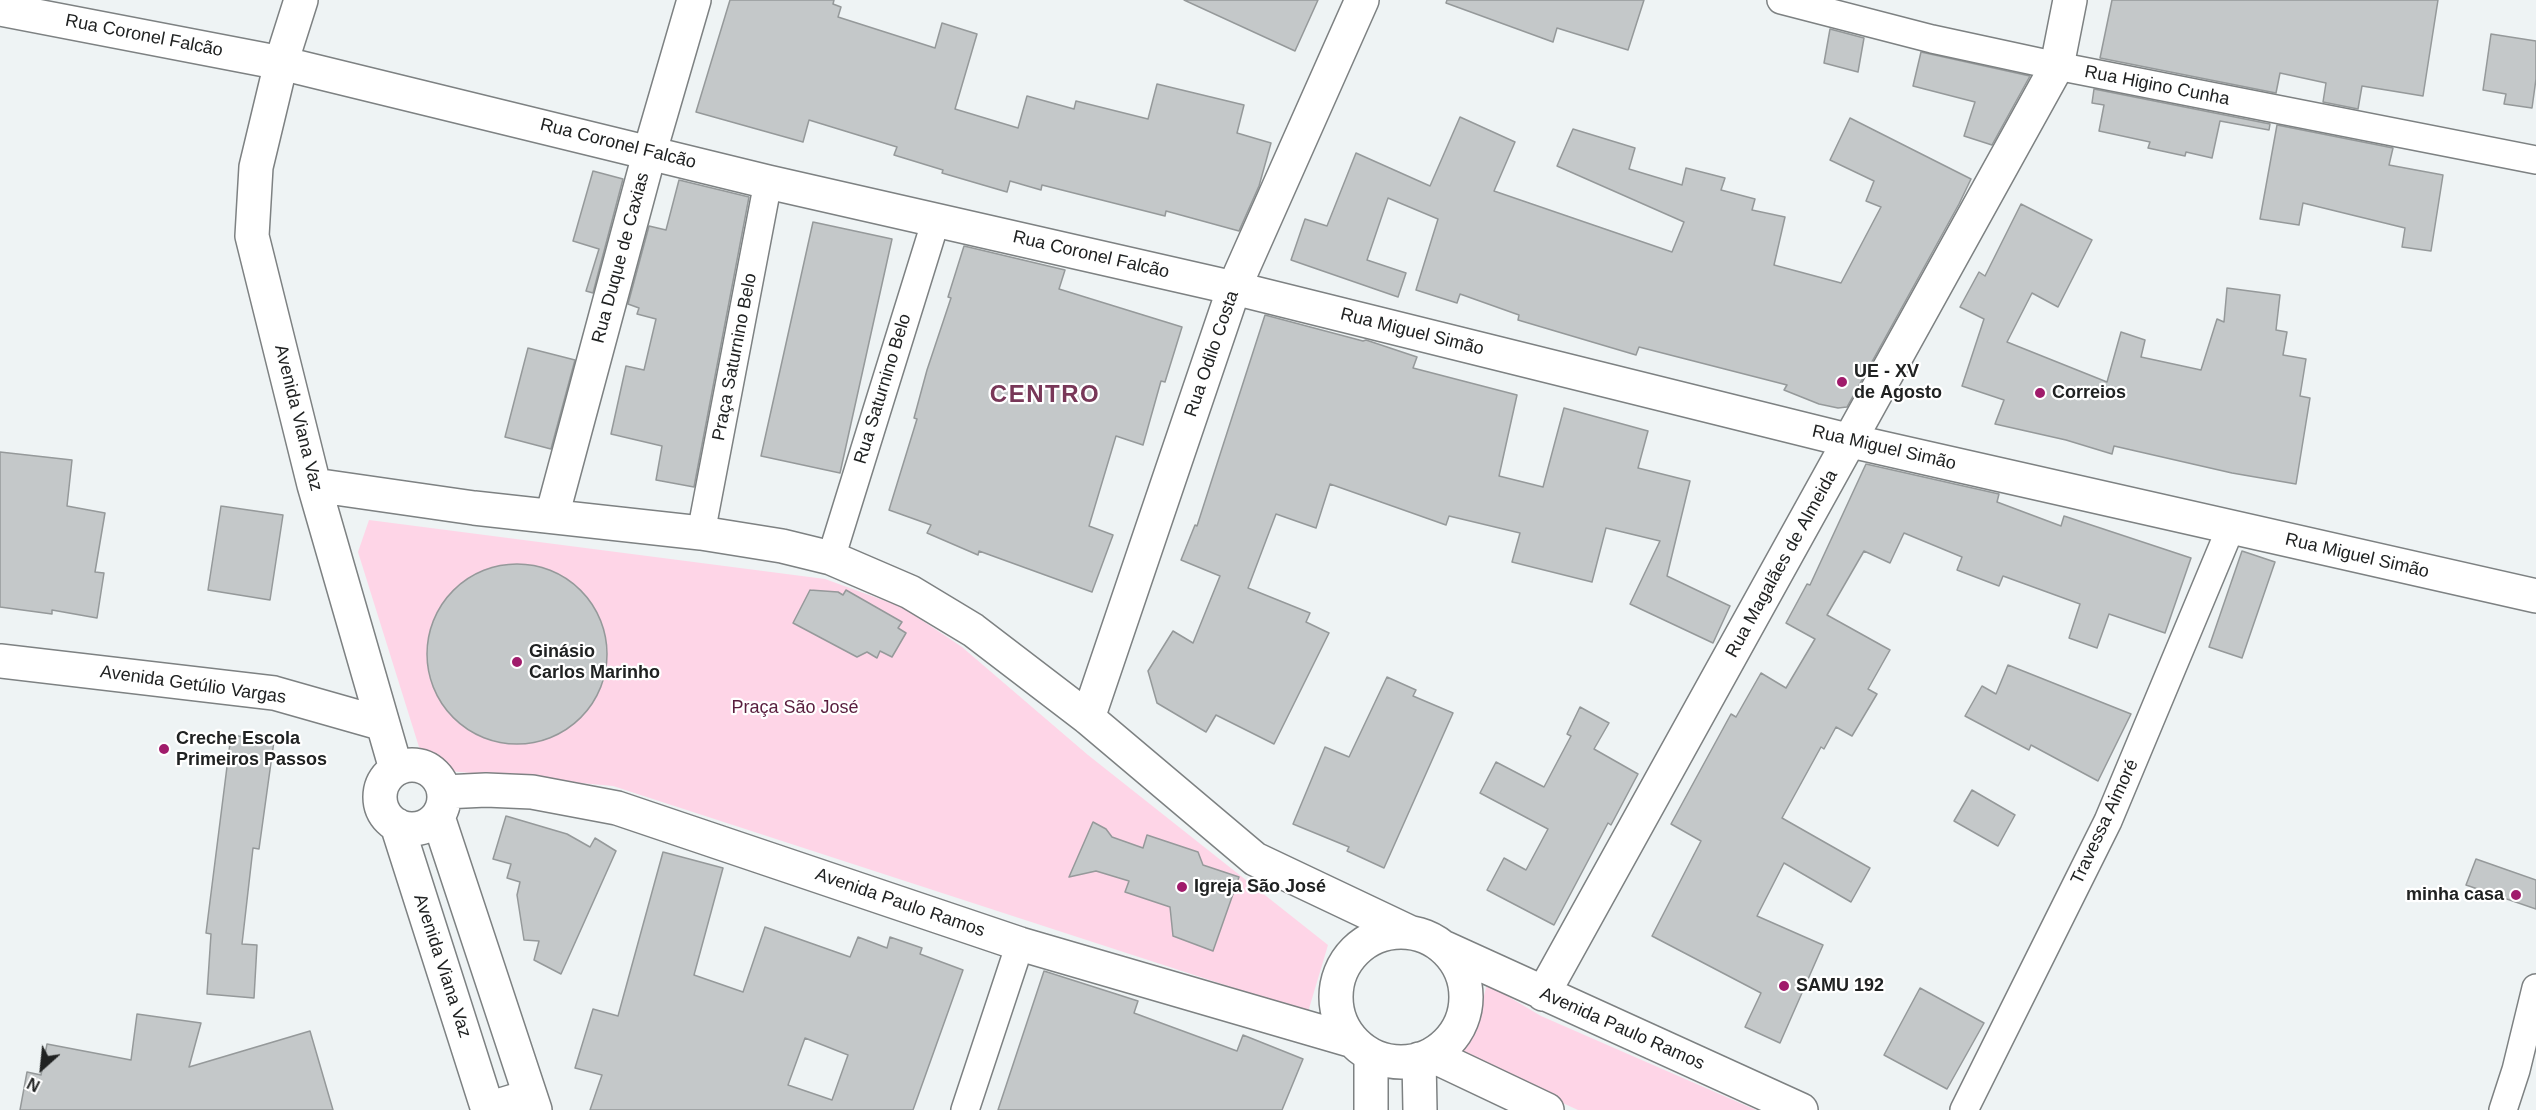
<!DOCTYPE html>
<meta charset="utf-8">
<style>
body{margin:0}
#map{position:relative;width:2536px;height:1110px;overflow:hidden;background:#eef3f4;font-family:Arial,sans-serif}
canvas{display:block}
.north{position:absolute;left:12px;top:1038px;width:60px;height:60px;-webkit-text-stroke:4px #fff;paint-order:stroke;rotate:207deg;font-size:16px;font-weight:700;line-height:24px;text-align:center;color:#202222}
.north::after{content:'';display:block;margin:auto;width:21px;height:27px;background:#202222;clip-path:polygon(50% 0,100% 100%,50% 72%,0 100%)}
</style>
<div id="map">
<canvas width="2536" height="1110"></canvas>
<div class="north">N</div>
</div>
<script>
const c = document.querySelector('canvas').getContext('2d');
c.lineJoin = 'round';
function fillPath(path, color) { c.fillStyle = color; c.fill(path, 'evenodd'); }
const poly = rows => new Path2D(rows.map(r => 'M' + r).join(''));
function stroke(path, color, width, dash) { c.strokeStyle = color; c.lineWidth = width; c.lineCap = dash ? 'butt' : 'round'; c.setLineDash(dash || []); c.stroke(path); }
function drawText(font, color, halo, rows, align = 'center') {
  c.font = font + ' Arial,sans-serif'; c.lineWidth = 4.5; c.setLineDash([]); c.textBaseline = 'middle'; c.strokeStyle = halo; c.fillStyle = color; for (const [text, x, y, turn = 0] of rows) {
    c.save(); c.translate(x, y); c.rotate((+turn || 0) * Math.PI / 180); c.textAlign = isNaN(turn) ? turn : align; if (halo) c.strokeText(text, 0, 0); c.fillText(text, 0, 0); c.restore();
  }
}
const green = poly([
 [369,520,825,579,902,607,962,647,1088,755,1328,945,1308,1012,613,786,449,771,429,758,419,747,358,552],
 [1487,984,1541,1016,1756,1110,1578,1110,1508,1078,1451,1060,1478,1018]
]);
const building = poly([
 [730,0,834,0,833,4,841,7,838,17,935,48,942,23,977,34,955,109,1018,128,1027,96,1074,109,1076,101,1148,119,1157,84,1244,105,1237,133,1271,143,1259,186,1239,231,1166,211,1165,216,1042,185,1041,190,1010,181,1007,192,942,173,943,170,894,155,897,147,809,120,803,142,696,112,730,0],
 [1184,0,1318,0,1295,51,1184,0],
 [1447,0,1644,0,1628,50,1557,28,1553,42,1446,3,1447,0],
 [2112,0,2438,0,2423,96,2362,86,2358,109,2323,102,2326,83,2280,73,2276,93,2100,58,2112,0],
 [1830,29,1864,38,1858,72,1824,63,1830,29],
 [2491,34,2536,41,2536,79,2532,108,2504,104,2506,94,2483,90,2491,34],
 [1921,52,2030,76,1992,145,1964,136,1975,102,1913,86,1921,52],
 [2094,89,2270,124,2269,130,2220,121,2212,158,2186,152,2185,156,2148,148,2150,142,2099,131,2104,105,2092,103,2094,89],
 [1460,117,1515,142,1494,191,1672,252,1684,222,1557,166,1573,129,1635,148,1629,169,1682,185,1686,168,1725,178,1721,190,1755,199,1752,210,1785,217,1774,265,1841,283,1881,207,1866,201,1874,181,1830,160,1850,118,1971,179,1959,204,1847,407,1838,408,1819,404,1784,390,1787,385,1639,347,1636,355,1518,320,1519,315,1460,294,1457,303,1416,290,1438,219,1388,198,1367,260,1406,273,1398,297,1291,260,1305,219,1327,226,1356,153,1430,186,1460,117],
 [2277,125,2393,148,2389,165,2443,175,2431,251,2402,247,2405,228,2303,203,2299,225,2260,219,2277,125],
 [593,171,623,179,593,293,586,291,599,249,573,241,593,171],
 [679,180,749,197,694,487,656,480,662,446,611,434,626,366,644,370,656,319,637,314,639,308,628,304,649,226,666,230,679,180],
 [2021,204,2092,240,2058,307,2032,293,2007,342,2107,382,2121,332,2145,340,2141,357,2201,370,2217,319,2224,322,2227,288,2280,295,2276,330,2287,332,2283,355,2306,359,2300,396,2310,398,2296,484,2232,473,2114,446,2112,454,2066,440,1995,424,2004,400,1962,386,1984,319,1960,307,1979,272,1985,276,2021,204],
 [813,222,892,239,840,473,761,456,813,222],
 [964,246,1065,270,1059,289,1182,327,1165,382,1161,381,1143,445,1116,436,1089,526,1113,535,1092,592,979,551,978,555,927,533,931,525,889,510,917,419,914,418,927,370,951,298,948,297,964,246],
 [1265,315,1363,341,1366,340,1417,357,1413,368,1517,395,1499,476,1543,487,1564,408,1648,431,1638,468,1690,481,1667,576,1730,606,1713,643,1630,604,1660,541,1606,528,1592,582,1512,562,1520,533,1449,516,1446,525,1330,484,1316,528,1276,514,1248,588,1310,613,1306,622,1329,633,1274,744,1216,715,1206,732,1157,703,1148,671,1173,631,1193,643,1220,576,1181,560,1195,525,1197,526,1265,315],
 [528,348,575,360,551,449,505,437,528,348],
 [0,452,72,460,67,506,105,513,95,572,104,573,97,618,52,610,52,614,0,607,0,452],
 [1866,464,1999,494,1997,502,2061,526,2064,516,2191,558,2165,633,2109,614,2097,648,2069,638,2080,604,2003,576,1999,586,1957,570,1962,557,1904,533,1890,563,1864,551,1827,615,1890,650,1868,689,1877,694,1852,736,1836,727,1824,749,1821,747,1782,818,1870,868,1851,902,1784,863,1757,916,1823,945,1780,1043,1745,1027,1761,993,1652,936,1701,841,1671,824,1731,714,1736,717,1761,673,1786,688,1815,639,1786,623,1807,584,1810,585,1866,464],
 [221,506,283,515,270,600,208,590,221,506],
 [2242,551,2275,562,2242,658,2209,647,2242,551],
 '427 654a90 90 0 1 1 180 0a90 90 0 1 1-180 0Z',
 [810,590,838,592,843,595,846,590,902,622,898,628,906,633,892,657,880,651,877,658,867,652,857,657,793,623,810,590],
 [2008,665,2131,714,2098,781,2031,745,2029,750,1965,716,1982,686,1996,694,2008,665],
 [1387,677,1416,690,1413,696,1453,713,1384,868,1347,851,1349,847,1293,824,1325,747,1349,757,1387,677],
 [1580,707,1609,723,1594,749,1638,774,1611,825,1608,823,1554,925,1487,890,1504,858,1526,870,1548,829,1480,793,1496,762,1544,787,1571,736,1567,734,1580,707],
 [231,735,274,741,259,849,253,848,242,944,257,945,254,998,207,994,211,934,206,933,231,735],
 [1972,790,2015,815,1998,846,1954,821,1972,790],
 [506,816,567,834,590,847,595,838,616,851,561,974,534,960,539,941,524,940,517,895,520,882,507,878,511,864,493,859,506,816],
 [1093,822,1106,829,1112,837,1143,848,1147,835,1198,852,1203,865,1239,877,1213,951,1173,936,1170,907,1125,892,1129,881,1096,871,1069,877,1093,822],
 [663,852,723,868,694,975,743,992,765,927,850,957,858,937,887,948,890,937,922,948,920,954,963,970,913,1110,590,1110,602,1075,575,1068,593,1009,618,1016,663,852],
 [805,1038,848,1055,832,1100,788,1085,805,1038],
 [2476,859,2536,880,2536,909,2466,885,2476,859],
 [1044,971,1138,1001,1134,1013,1237,1051,1243,1035,1303,1059,1282,1110,998,1110,1044,971],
 [1920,988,1984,1023,1947,1089,1884,1055,1920,988],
 [137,1014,201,1023,189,1067,310,1031,333,1110,20,1110,27,1072,41,1075,47,1044,131,1060,137,1014]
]);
const minor = poly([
 [1781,0,1932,39,2057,66,2536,160],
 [701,533,768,182],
 [831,558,936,220],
 [487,1106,530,1093],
 [965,1110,1020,944],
 [1964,1110,2108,821,2231,527],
 [2503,1110,2516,1070,2536,988]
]);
const tertiary = poly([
 [301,0,281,63,256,167,252,236,314,485,396,769],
 [314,485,474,508,701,533,782,546,831,558,910,592,973,630,1088,718,1255,859,1409,932],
 [552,516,650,151,694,0],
 [0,661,274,693,383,724],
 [1088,718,1234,288,1362,0],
 '380 797a32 32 0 1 1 64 0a32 32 0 1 1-64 0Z',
 [444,792,486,790,532,792,617,808,1020,944,1353,1041],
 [438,817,535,1110],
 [397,825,488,1110],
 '1336 997a65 65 0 1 1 130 0a65 65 0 1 1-130 0Z',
 [1445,948,1801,1110],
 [1543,994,2057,66,2070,0],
 [1431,1055,1547,1110],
 [1419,1059,1420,1110],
 [1371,1110,1371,1055]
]);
const secondary = poly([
 [0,9,281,63,768,182,1234,288,1851,441,2536,596]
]);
const markers = [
 [1842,382,6,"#a01b6b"],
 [2040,393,6,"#a01b6b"],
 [517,662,6,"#a01b6b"],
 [164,749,6,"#a01b6b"],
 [1182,887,6,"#a01b6b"],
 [2516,895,6,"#a01b6b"],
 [1784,986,6,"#a01b6b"]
];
const streetNames = [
 ["Rua Coronel Falcão",144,36,11],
 ["Rua Higino Cunha",2157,86,11],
 ["Rua Coronel Falcão",618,144,14],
 ["Rua Coronel Falcão",1091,255,13],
 ["Rua Duque de Caxias",621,258,-75],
 ["Rua Miguel Simão",1412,332,14],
 ["Rua Odilo Costa",1212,354,-71],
 ["Praça Saturnino Belo",735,357,-79],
 ["Rua Saturnino Belo",883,389,-73],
 ["Avenida Viana Vaz",298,418,76],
 ["Rua Miguel Simão",1884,448,13],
 ["Rua Miguel Simão",2357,556,13],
 ["Rua Magalães de Almeida",1782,564,-61],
 ["Avenida Getúlio Vargas",193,685,8],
 ["Travessa Aimoré",2105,822,-65],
 ["Avenida Paulo Ramos",900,903,19],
 ["Avenida Viana Vaz",442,966,72],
 ["Avenida Paulo Ramos",1622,1029,24]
];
const poiNames = [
 ["UE - XV",1854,372],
 ["de Agosto",1854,393],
 ["Correios",2052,393],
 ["Ginásio",529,652],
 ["Carlos Marinho",529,673],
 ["Creche Escola",176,739],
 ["Primeiros Passos",176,760],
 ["Igreja São José",1194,887],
 ["minha casa",2504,895,"right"],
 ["SAMU 192",1796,986]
];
const parkNames = [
 ["Praça São José",795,708]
];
const districtNames = [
 ["CENTRO",1045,395]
];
fillPath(green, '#fed5e7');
fillPath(building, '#c4c8c9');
stroke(building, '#95999a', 1.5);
stroke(minor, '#7d8182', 30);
stroke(tertiary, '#7d8182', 36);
stroke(secondary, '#7d8182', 36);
stroke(minor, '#fff', 27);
stroke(tertiary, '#fff', 33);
stroke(secondary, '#fff', 33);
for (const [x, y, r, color] of markers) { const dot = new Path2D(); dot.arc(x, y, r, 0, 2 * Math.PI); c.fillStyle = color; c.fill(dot); stroke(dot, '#fff', 2); }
drawText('18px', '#202222', '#fff', streetNames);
drawText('bold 18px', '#202222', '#fff', poiNames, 'left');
drawText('18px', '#591e3e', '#fff', parkNames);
c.letterSpacing = '1.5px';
drawText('bold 24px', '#783758', '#fff', districtNames);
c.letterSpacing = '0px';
</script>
